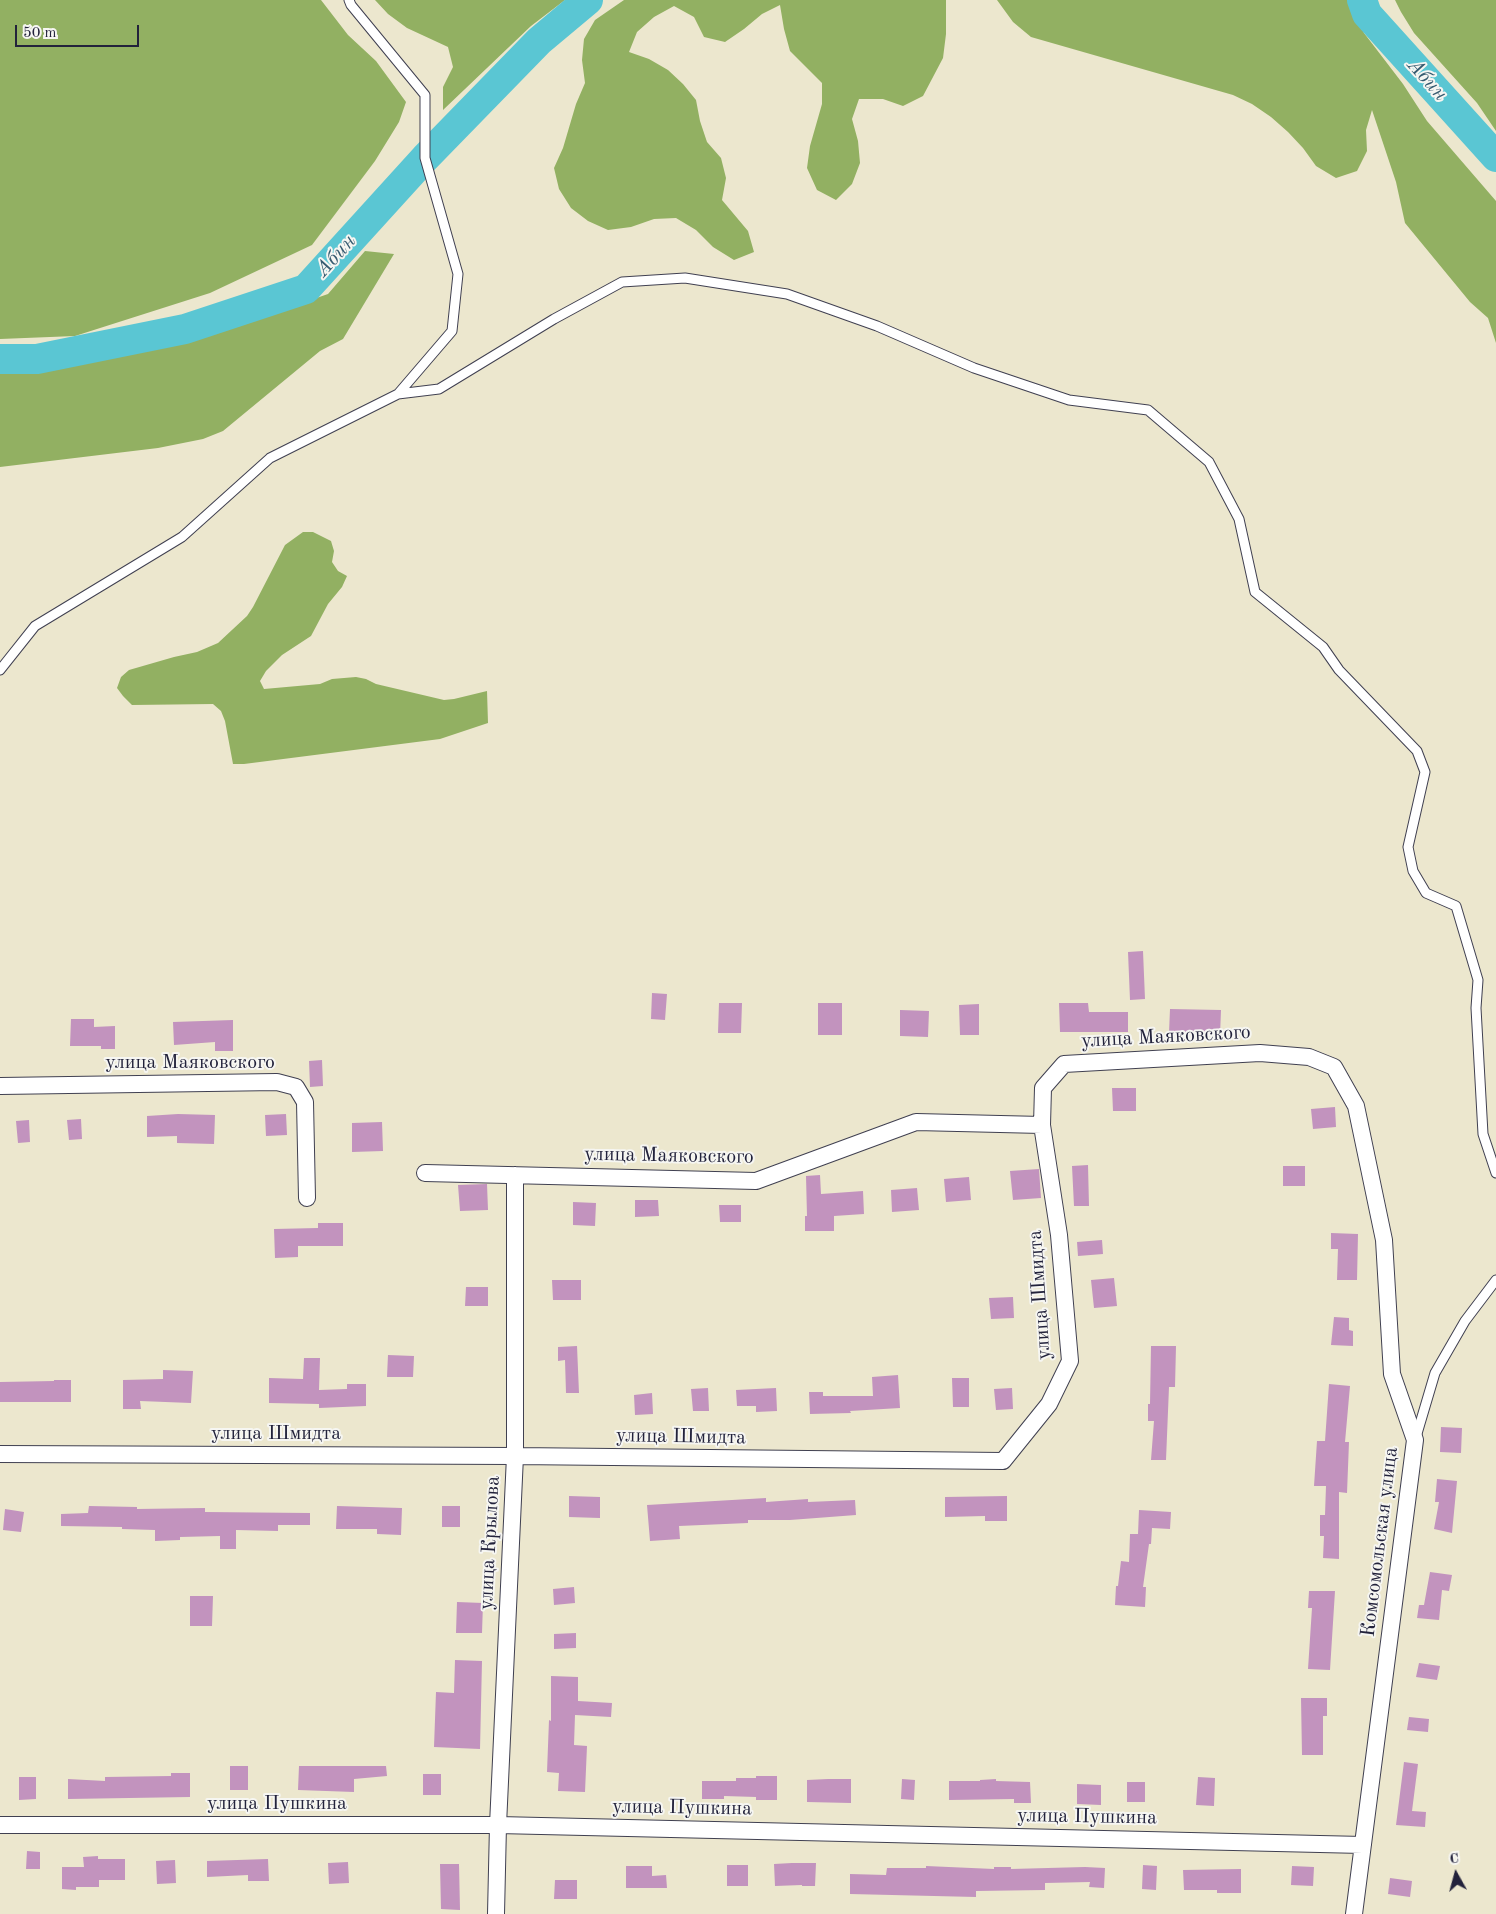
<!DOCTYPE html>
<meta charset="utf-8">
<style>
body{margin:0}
#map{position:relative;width:1496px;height:1914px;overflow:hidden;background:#ece7ce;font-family:"Old Standard TT",serif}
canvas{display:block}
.north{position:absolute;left:1431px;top:1849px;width:50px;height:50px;-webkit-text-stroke:4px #f6f6f2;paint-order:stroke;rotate:353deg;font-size:14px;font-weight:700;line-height:20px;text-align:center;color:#22223b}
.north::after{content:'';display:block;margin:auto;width:18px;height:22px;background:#22223b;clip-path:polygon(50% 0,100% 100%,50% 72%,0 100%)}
.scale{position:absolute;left:15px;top:25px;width:124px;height:22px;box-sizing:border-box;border:2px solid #22223b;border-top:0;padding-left:6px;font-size:15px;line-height:18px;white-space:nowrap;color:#22223b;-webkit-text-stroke:4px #f6f6f2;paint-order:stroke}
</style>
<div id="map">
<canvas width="1496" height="1914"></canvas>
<div class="north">С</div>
<div class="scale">50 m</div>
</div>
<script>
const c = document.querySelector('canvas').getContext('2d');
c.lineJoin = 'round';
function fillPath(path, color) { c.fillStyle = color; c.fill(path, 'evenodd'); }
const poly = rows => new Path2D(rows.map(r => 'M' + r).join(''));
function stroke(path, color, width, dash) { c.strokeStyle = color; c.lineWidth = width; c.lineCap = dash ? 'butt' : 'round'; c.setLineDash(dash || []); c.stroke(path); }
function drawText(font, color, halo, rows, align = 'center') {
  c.font = font + ' "Old Standard TT",serif'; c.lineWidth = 4; c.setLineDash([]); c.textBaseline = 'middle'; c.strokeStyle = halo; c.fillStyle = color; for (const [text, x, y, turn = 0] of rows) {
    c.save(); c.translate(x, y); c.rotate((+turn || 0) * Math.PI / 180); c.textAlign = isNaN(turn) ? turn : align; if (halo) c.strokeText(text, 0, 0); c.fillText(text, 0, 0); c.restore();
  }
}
const forest = poly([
 [0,0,321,0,348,35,376,61,406,102,399,122,375,161,312,245,210,293,75,336,0,339],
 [375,0,565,0,531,26,443,110,443,87,453,67,448,47,407,28,388,14],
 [624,0,946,0,946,34,943,58,923,96,903,106,883,99,859,99,852,119,858,141,860,163,852,184,836,200,817,190,807,168,810,146,822,104,822,83,790,51,784,29,780,5,762,14,744,29,725,42,704,37,694,17,674,6,654,17,637,32,629,52,649,59,668,70,683,84,696,100,700,121,707,142,721,158,726,178,722,200,748,231,754,252,734,260,713,247,696,230,676,218,654,219,631,227,608,230,588,221,571,208,559,189,554,168,563,148,576,104,585,83,582,60,584,39,595,20],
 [997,0,1350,0,1364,33,1403,84,1427,121,1496,201,1496,343,1488,318,1470,302,1405,223,1396,182,1372,110,1366,130,1367,151,1357,171,1336,178,1316,166,1303,148,1288,132,1271,117,1252,104,1233,95,1031,37,1013,22],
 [1395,0,1496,0,1496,131,1477,103,1414,33,1401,12],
 [365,251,394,254,343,339,320,351,223,431,203,439,158,448,0,467,0,372,50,371,190,342,328,294],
 [303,532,313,532,331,541,334,551,332,562,338,571,347,576,342,587,328,604,311,636,282,655,266,671,260,681,264,689,320,684,332,679,356,677,366,679,376,684,444,700,454,699,487,691,488,723,440,739,244,764,233,764,225,721,221,711,213,704,132,705,123,696,117,688,121,677,129,670,174,657,197,652,218,643,247,616,253,607,285,545]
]);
const river = poly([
 [1362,0,1367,14,1496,157],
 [0,359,37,359,185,329,306,289,425,158,539,41,588,0]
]);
const building = poly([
 [1143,951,1145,999,1130,1000,1128,952],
 [652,993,667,994,665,1020,651,1019],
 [719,1003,742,1003,741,1033,718,1033],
 [818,1003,842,1003,842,1035,818,1035],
 [1059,1003,1088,1003,1089,1012,1128,1012,1128,1032,1060,1032],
 [979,1004,979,1035,960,1035,959,1005],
 [1170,1009,1221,1010,1220,1036,1169,1033],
 [900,1010,929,1011,928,1037,900,1036],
 [71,1019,94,1019,94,1027,115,1026,115,1049,101,1049,101,1046,70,1046],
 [233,1020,233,1051,215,1051,215,1042,174,1045,173,1022],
 [322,1060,323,1086,310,1087,309,1061],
 [1112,1088,1136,1088,1136,1111,1113,1111],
 [1335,1107,1336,1127,1313,1129,1311,1109],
 [178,1114,215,1115,214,1144,177,1143,177,1136,147,1137,147,1116],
 [286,1114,287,1135,266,1136,265,1115],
 [81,1119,82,1139,69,1140,67,1120],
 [29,1120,30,1142,18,1143,16,1121],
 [382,1122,383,1151,352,1152,352,1123],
 [1088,1165,1089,1206,1074,1206,1072,1166],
 [1283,1166,1305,1166,1305,1186,1283,1186],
 [1039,1169,1041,1198,1013,1200,1010,1171],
 [820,1175,821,1194,863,1191,864,1214,834,1216,834,1231,805,1231,805,1216,807,1216,806,1176],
 [969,1177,971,1200,946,1202,944,1179],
 [487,1184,488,1210,460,1211,458,1185],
 [917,1188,919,1210,892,1212,891,1190],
 [635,1200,658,1200,659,1216,635,1217],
 [573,1202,596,1203,595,1226,573,1225],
 [719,1205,741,1205,741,1222,720,1222],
 [318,1223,343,1223,343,1246,298,1246,298,1257,275,1258,274,1229,318,1228],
 [1331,1233,1358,1234,1357,1280,1337,1280,1338,1249,1331,1249],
 [1102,1240,1103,1254,1078,1256,1077,1242],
 [1114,1278,1117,1306,1094,1308,1091,1280],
 [552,1280,581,1280,581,1300,553,1300],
 [466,1287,488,1287,488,1306,465,1306],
 [1013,1297,1014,1318,991,1319,989,1298],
 [1334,1317,1349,1318,1349,1330,1353,1331,1353,1346,1331,1345],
 [577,1346,579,1393,566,1393,565,1360,558,1361,558,1347],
 [1151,1346,1176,1346,1175,1387,1169,1387,1166,1460,1151,1460,1154,1421,1148,1421,1148,1404,1150,1404],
 [388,1355,414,1356,413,1377,387,1377],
 [304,1358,320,1358,319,1390,347,1389,347,1384,366,1384,366,1406,319,1408,319,1404,269,1403,269,1378,303,1379],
 [163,1370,193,1371,191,1403,140,1401,141,1409,123,1409,123,1380,163,1379],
 [898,1375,900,1408,850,1411,851,1413,810,1414,809,1392,823,1392,823,1396,873,1396,872,1377],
 [952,1378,969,1378,969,1407,953,1407],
 [54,1380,71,1380,71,1402,0,1402,0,1382,54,1381],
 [1329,1384,1350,1386,1345,1442,1349,1442,1347,1493,1339,1492,1339,1559,1323,1558,1324,1536,1320,1536,1320,1515,1325,1515,1326,1486,1314,1486,1317,1441,1325,1441],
 [708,1388,709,1411,693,1411,691,1389],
 [776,1388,777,1411,756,1412,756,1406,737,1406,736,1390],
 [1012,1388,1013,1409,996,1410,994,1389],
 [652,1393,653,1414,635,1415,634,1395],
 [1441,1427,1462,1428,1461,1453,1440,1452],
 [1437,1479,1457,1481,1452,1533,1434,1529,1439,1502,1435,1502],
 [569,1496,600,1497,600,1518,569,1517],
 [1007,1496,1007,1521,985,1521,985,1516,945,1517,945,1497],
 [766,1498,766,1502,808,1499,808,1502,855,1500,856,1515,790,1520,748,1520,748,1523,679,1526,680,1539,650,1541,647,1505],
 [89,1506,137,1507,137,1509,205,1508,205,1512,310,1513,310,1525,278,1525,278,1531,236,1530,236,1549,220,1549,220,1536,180,1537,180,1540,155,1541,155,1530,122,1529,122,1527,61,1526,61,1514,88,1513],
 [337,1506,402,1508,401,1535,377,1534,377,1529,336,1529],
 [442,1506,460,1506,460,1527,442,1527],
 [5,1509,24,1512,21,1532,3,1530],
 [1139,1510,1171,1512,1170,1529,1152,1528,1151,1544,1149,1544,1143,1587,1146,1587,1145,1607,1115,1605,1116,1586,1118,1586,1121,1561,1129,1562,1130,1534,1138,1534],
 [1430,1572,1452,1575,1449,1591,1442,1590,1439,1620,1417,1618,1419,1605,1424,1605],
 [574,1587,575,1603,554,1605,553,1589],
 [1309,1591,1335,1591,1330,1670,1308,1669,1312,1608,1308,1608],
 [190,1596,213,1596,212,1626,190,1626],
 [457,1602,483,1603,482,1633,456,1633],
 [576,1633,576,1648,554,1649,554,1634],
 [455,1660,482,1661,480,1749,434,1747,436,1692,454,1693],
 [1419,1663,1440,1666,1437,1680,1416,1677],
 [551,1676,578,1677,578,1701,612,1703,611,1717,575,1715,574,1745,587,1746,585,1792,558,1791,559,1773,547,1772,549,1720,551,1721],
 [1301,1698,1327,1698,1327,1716,1323,1716,1323,1755,1302,1755],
 [1409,1717,1429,1719,1428,1732,1407,1730],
 [1404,1762,1418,1764,1412,1811,1426,1812,1425,1827,1396,1825],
 [230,1766,248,1766,248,1790,230,1790],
 [299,1766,386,1766,387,1776,354,1779,354,1792,298,1790],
 [171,1773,190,1773,190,1797,68,1799,68,1779,105,1781,105,1777,171,1776],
 [423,1774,441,1774,441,1795,423,1795],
 [756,1776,777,1776,777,1800,756,1800,756,1797,724,1796,724,1799,702,1799,702,1781,736,1781,736,1778,756,1778],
 [19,1777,36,1777,36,1799,19,1800],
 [1198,1777,1215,1778,1214,1806,1196,1805],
 [828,1779,851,1779,851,1803,807,1802,807,1780],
 [902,1779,915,1780,914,1800,901,1799],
 [996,1779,996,1781,1030,1782,1031,1803,1014,1803,1014,1799,949,1800,949,1781,980,1781,980,1780],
 [1127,1782,1145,1782,1145,1802,1127,1802],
 [1077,1784,1101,1785,1101,1805,1077,1804],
 [27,1851,40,1852,40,1869,26,1869],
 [98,1856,98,1859,125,1859,125,1880,99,1880,99,1887,76,1887,76,1890,62,1889,62,1867,84,1867,83,1857],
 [268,1859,269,1881,248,1881,248,1875,207,1877,207,1861],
 [175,1860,176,1883,157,1884,156,1861],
 [348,1862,349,1883,329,1884,328,1863],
 [792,1863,816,1863,815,1886,802,1886,802,1885,775,1886,774,1864],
 [440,1864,459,1864,460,1910,441,1909],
 [727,1865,748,1865,748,1886,727,1886],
 [1143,1865,1157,1866,1156,1890,1142,1889],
 [626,1866,652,1866,652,1876,666,1875,667,1888,626,1888],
 [926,1866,994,1869,994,1867,1011,1867,1011,1869,1085,1867,1105,1868,1104,1888,1089,1887,1090,1882,1045,1883,1045,1890,976,1891,976,1897,850,1894,850,1874,886,1875,887,1868,926,1868],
 [1292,1866,1314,1867,1313,1886,1291,1885],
 [1241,1869,1241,1893,1217,1893,1217,1890,1184,1890,1183,1870],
 [1390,1878,1412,1881,1410,1897,1388,1894],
 [555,1880,577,1880,577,1899,554,1899]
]);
const lane = poly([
 [398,394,439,389,554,319,622,282,685,278,787,294,877,326,974,368,1069,400,1148,410,1209,462,1239,519,1255,592,1323,647,1339,670,1417,751,1425,772,1408,847,1413,871,1426,893,1456,906,1478,980,1476,1008,1483,1134,1496,1173],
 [0,670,35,626,182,537,270,458,398,394,452,331,458,274,425,158,425,95,351,5,349,0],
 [1416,1437,1435,1373,1465,1321,1496,1280]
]);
const street = poly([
 [0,1086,277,1082,296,1087,305,1102,307,1198],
 [425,1173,756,1181,916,1122,1042,1125],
 [0,1454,515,1456,1003,1461,1049,1404,1070,1361,1059,1235,1042,1125,1043,1088,1064,1064,1260,1053,1309,1057,1334,1067,1356,1106,1384,1240,1392,1374,1415,1440,1354,1914],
 [0,1825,498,1825,1363,1845],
 [496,1914,498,1825,515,1456,515,1175]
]);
const streetNames = [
 ["улица Маяковского",1166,1037,-3],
 ["улица Маяковского",190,1063],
 ["улица Маяковского",669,1156,1],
 ["улица Шмидта",1040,1295,-94],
 ["улица Шмидта",276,1434],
 ["улица Шмидта",681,1437,1],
 ["Комсомольская улица",1380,1542,-83],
 ["улица Крылова",490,1543,-87],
 ["улица Пушкина",277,1804],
 ["улица Пушкина",682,1808,1],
 ["улица Пушкина",1087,1817,1]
];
const waterNames = [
 ["Абин",1427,80,48],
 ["Абин",336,256,-48]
];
fillPath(forest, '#92b062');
stroke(river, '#5ac6d3', 30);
fillPath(building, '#c293be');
stroke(lane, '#404051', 11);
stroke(street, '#404051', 18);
stroke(lane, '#fff', 9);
stroke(street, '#fff', 16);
drawText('20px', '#22223b', '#f6f6f2', streetNames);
drawText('italic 21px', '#365b70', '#f6f6f2', waterNames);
</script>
